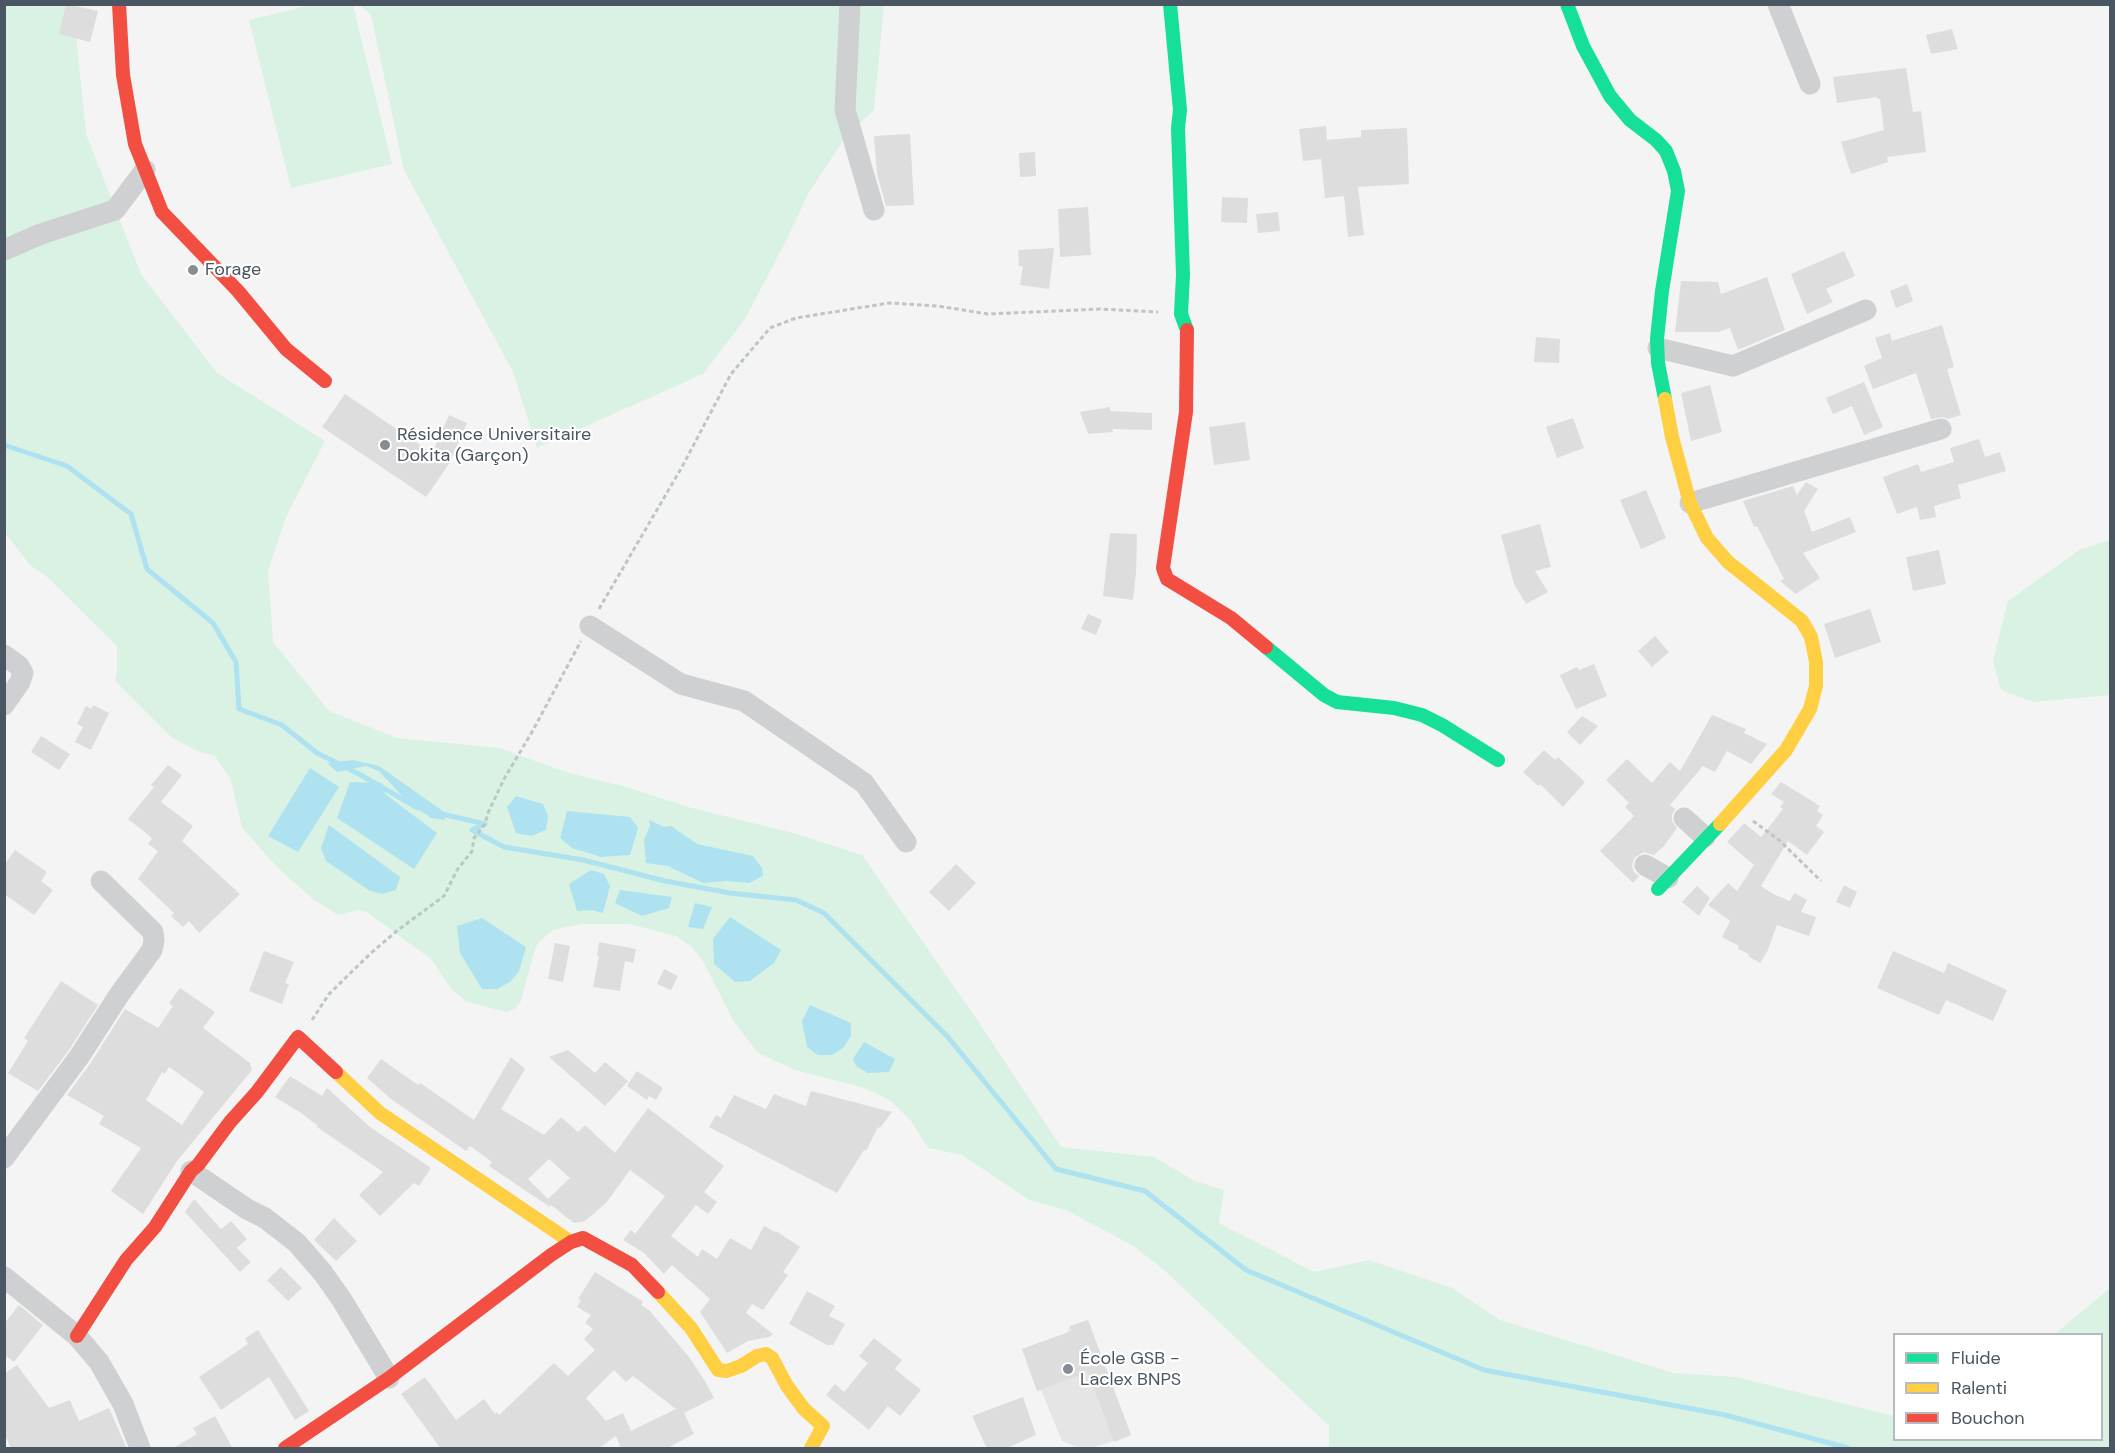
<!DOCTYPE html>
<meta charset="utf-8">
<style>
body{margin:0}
#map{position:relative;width:2115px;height:1453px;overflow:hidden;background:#f4f4f4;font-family:"DM Sans",sans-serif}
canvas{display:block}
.frame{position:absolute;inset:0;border:6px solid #4a5661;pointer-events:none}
.legend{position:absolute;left:1893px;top:1333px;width:210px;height:108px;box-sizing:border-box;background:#fff;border:2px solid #b7bbc0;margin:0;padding:8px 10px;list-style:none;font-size:18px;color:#4a5661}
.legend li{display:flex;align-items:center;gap:12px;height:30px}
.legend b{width:30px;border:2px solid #b7bbc0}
</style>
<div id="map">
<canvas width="2115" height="1453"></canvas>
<div class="frame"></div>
<ul class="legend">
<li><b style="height:8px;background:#16e098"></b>Fluide</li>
<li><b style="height:8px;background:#ffcf43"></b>Ralenti</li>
<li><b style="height:8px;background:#f24e42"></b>Bouchon</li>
</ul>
</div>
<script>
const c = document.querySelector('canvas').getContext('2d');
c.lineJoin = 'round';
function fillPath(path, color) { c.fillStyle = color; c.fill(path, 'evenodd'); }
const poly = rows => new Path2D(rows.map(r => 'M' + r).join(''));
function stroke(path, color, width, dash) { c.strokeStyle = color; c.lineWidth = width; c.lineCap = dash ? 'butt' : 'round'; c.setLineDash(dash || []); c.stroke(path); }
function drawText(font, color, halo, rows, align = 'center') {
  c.font = font + ' "DM Sans",sans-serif'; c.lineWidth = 4.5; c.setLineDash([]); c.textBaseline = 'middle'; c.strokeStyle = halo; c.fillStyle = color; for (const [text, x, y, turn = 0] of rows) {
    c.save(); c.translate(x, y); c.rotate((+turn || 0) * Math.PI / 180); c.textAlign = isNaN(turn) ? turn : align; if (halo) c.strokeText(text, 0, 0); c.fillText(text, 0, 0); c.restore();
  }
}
const education = poly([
 [1088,1320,1131,1435,1092,1448,1080,1448,1062,1441,1041,1390,1037,1391,1022,1349,1067,1333,1070,1326]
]);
const green = poly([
 [5,5,73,5,86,134,141,274,217,373,325,441,286,517,268,571,273,642,329,711,397,738,499,748,569,773,627,787,688,807,793,833,862,855,978,1021,1061,1147,1154,1157,1195,1181,1224,1190,1219,1223,1314,1272,1369,1260,1452,1288,1500,1320,1674,1373,1736,1377,1894,1416,1894,1440,2102,1440,2102,1334,2055,1334,2110,1288,2110,1448,1327,1448,1329,1445,1329,1426,1163,1269,1132,1245,1066,1210,1029,1200,962,1155,928,1148,911,1121,890,1100,864,1088,795,1070,758,1053,734,1022,703,961,692,947,676,936,629,924,581,924,553,930,538,943,534,952,521,1001,516,1008,507,1012,467,1002,452,990,431,959,368,913,358,910,338,915,314,900,278,868,242,828,231,780,215,756,197,751,171,737,115,681,117,671,117,646,46,576,30,565,5,533],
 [310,5,353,5,392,164,291,188,249,20],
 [360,5,884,5,874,110,846,136,808,194,786,241,745,319,703,374,537,448,513,372,404,170,371,15],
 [2110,540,2110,695,2033,702,2001,690,1993,661,2008,601,2079,550]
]);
const water = poly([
 [353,760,379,766,444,812,445,820,431,818,407,801,379,771,366,766,337,772,327,763],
 [310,768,339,787,298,852,268,836],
 [350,782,382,783,385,794,437,833,414,869,337,818],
 [516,796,543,804,548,816,546,830,531,836,516,833,507,807],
 [567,811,630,817,638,828,630,855,601,857,572,848,560,838],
 [649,820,664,827,671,826,697,844,753,856,762,868,763,876,749,883,727,881,703,883,668,866,646,863,644,840,650,826],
 [329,825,400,877,396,890,383,894,370,891,326,861,321,848],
 [591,870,604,874,610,886,603,913,592,910,577,911,569,884],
 [620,890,672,897,669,908,642,916,615,903],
 [695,903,712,907,703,929,688,927],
 [730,917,781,950,774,963,750,981,735,982,714,964,713,939],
 [482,918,526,947,519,971,510,982,497,989,482,989,460,953,457,926],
 [810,1005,851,1023,851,1036,843,1048,832,1055,818,1055,807,1047,802,1021],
 [864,1042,895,1059,889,1072,868,1073,856,1066,853,1059]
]);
const stream = poly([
 [4,445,67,466,131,514,147,569,213,623,236,662,239,709,282,725,317,753,359,774,416,807,423,809],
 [438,813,485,824,472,830,504,847,583,860,665,881,730,893,796,900,824,913,947,1036,1056,1169,1145,1191,1246,1270,1484,1370,1725,1415,1848,1448]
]);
const building = poly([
 [66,4,98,11,90,42,59,34],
 [1952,29,1958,49,1931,54,1926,35],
 [1906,68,1913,112,1921,111,1926,152,1887,157,1888,162,1851,174,1841,142,1884,130,1880,99,1877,99,1877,97,1837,103,1833,77],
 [1326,126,1327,140,1361,137,1361,130,1407,128,1409,184,1358,187,1364,235,1348,237,1344,196,1325,198,1321,159,1303,161,1299,129],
 [910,134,914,205,886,206,877,174,874,136],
 [1035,152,1036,176,1020,177,1019,153],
 [1222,197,1248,198,1247,223,1221,222],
 [1088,207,1091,255,1060,257,1058,209],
 [1278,212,1280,231,1258,233,1256,214],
 [1054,248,1049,289,1020,285,1023,266,1019,266,1018,250],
 [1844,251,1855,276,1826,289,1833,302,1807,314,1791,274],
 [1767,277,1785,330,1738,350,1730,328,1718,332,1675,332,1681,281,1718,282,1721,294],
 [1907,284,1913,301,1896,308,1890,291],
 [1942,325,1954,367,1947,369,1961,415,1948,419,1943,417,1931,419,1916,373,1873,389,1864,366,1882,358,1875,338,1890,333,1892,341],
 [1536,337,1560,339,1559,363,1534,362],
 [1864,382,1883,427,1864,435,1852,406,1833,414,1826,398],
 [1710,385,1722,432,1691,441,1681,393],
 [345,394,432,453,449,415,467,423,449,464,426,497,322,427],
 [1110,407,1110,411,1152,413,1152,430,1112,429,1113,432,1088,434,1080,412],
 [1573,418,1584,448,1557,458,1546,427],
 [1245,422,1250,460,1214,465,1209,427],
 [1979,439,1985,457,2000,452,2006,471,1958,485,1961,498,1934,506,1936,517,1920,520,1917,507,1897,514,1883,477,1918,464,1921,472,1954,462,1950,448],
 [1806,482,1818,489,1804,511,1812,532,1850,517,1856,532,1803,553,1820,578,1796,594,1780,581,1784,579,1757,526,1754,527,1743,501,1793,486,1797,495],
 [1646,490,1666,538,1641,549,1620,500],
 [1540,524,1551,567,1535,571,1548,592,1526,604,1514,584,1501,535],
 [1110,533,1137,534,1136,573,1133,600,1103,596],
 [1939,550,1946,584,1913,591,1906,557],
 [1870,609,1881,642,1835,658,1824,624],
 [1088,614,1102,620,1096,635,1081,629],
 [1655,636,1669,652,1652,667,1638,651],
 [1594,664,1607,696,1576,709,1560,675,1577,667,1579,670],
 [93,705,109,713,91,750,75,742,83,727,77,724,86,706,92,709],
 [1712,715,1746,729,1744,733,1767,744,1751,764,1727,751,1715,772,1703,766,1670,805,1675,809,1672,815,1672,821,1677,828,1664,846,1654,855,1644,852,1634,858,1632,866,1634,872,1639,876,1633,883,1600,851,1634,816,1625,807,1629,803,1606,780,1627,759,1652,783,1670,762,1680,771],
 [1582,716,1598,726,1580,745,1567,732],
 [41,736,70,754,59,770,31,752],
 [1544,750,1555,760,1558,757,1585,782,1563,807,1540,784,1538,786,1523,772],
 [168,765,182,775,161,802,193,826,182,841,240,894,199,933,189,921,183,927,171,916,174,913,138,879,158,851,148,844,152,838,128,819,154,787,151,785],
 [1781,782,1820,806,1817,811,1823,815,1816,826,1824,832,1807,855,1788,841,1761,886,1773,894,1790,901,1794,893,1807,900,1801,912,1816,917,1809,936,1777,925,1767,952,1760,963,1748,956,1749,954,1738,949,1739,946,1722,937,1730,921,1708,905,1728,883,1737,891,1754,865,1727,842,1744,823,1761,837,1783,809,1780,807,1784,802,1771,794],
 [15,850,47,872,41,881,53,890,34,915,4,894,4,865],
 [956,864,976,883,949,911,929,892],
 [1844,885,1857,892,1850,908,1836,902],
 [1697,886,1710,898,1699,916,1682,902],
 [599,942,636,949,633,963,625,961,620,991,593,987,599,956,597,956],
 [555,943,570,946,563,982,548,979],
 [264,951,294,962,285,983,289,984,282,1004,249,991],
 [1893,951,1944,973,1948,963,2007,990,1993,1021,1946,1000,1939,1015,1877,988],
 [664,969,678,976,671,990,657,984],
 [61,981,98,1005,69,1050,38,1091,8,1073,28,1041,24,1038],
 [180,988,215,1012,203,1028,250,1063,252,1070,177,1161,143,1214,111,1191,141,1148,99,1124,104,1116,67,1095,90,1064,125,1009,158,1028,173,1006,169,1003],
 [169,1067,204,1092,182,1125,146,1100,162,1072,165,1074],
 [568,1050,595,1073,605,1062,628,1081,605,1106,549,1057],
 [511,1057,525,1069,501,1109,544,1135,561,1117,578,1132,585,1125,615,1153,648,1108,724,1166,704,1192,717,1202,708,1214,696,1205,671,1236,698,1257,702,1249,717,1259,730,1238,751,1250,764,1226,775,1232,776,1231,800,1247,783,1272,788,1275,763,1310,752,1304,746,1313,773,1334,769,1337,748,1341,727,1353,700,1312,710,1299,672,1265,664,1274,644,1253,623,1240,631,1230,635,1234,665,1196,630,1170,606,1203,585,1221,574,1223,551,1205,550,1207,489,1166,492,1162,470,1146,466,1151,391,1099,367,1078,381,1059,418,1085,420,1083,474,1120],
 [549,1159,570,1178,548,1199,528,1179],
 [637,1071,663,1088,656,1100,649,1096,647,1100,627,1086],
 [290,1076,322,1096,327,1088,370,1127,431,1168,419,1186,414,1183,380,1216,359,1195,383,1172,317,1127,318,1126,301,1113,275,1097],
 [811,1091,892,1112,880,1128,878,1127,866,1151,864,1150,837,1193,709,1127,716,1115,721,1118,734,1095,766,1109,774,1094,806,1106],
 [194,1199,221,1229,231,1221,247,1239,237,1248,251,1262,240,1272,185,1212],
 [334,1218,357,1241,336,1261,314,1240],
 [281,1267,302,1288,288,1301,267,1280],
 [595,1272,642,1301,643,1302,641,1305,649,1310,689,1357,705,1381,714,1398,684,1413,694,1434,665,1449,621,1449,616,1436,598,1449,441,1449,401,1394,425,1377,456,1420,484,1399,495,1414,497,1412,499,1415,554,1363,568,1376,595,1350,584,1339,593,1329,585,1323,591,1315,577,1307,581,1300,578,1299],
 [614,1370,626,1382,633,1376,676,1409,631,1431,623,1413,606,1421,586,1398],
 [807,1291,835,1306,829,1316,845,1324,833,1345,827,1345,789,1324],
 [19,1305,43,1325,14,1362,4,1355,4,1324],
 [1088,1320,1131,1435,1114,1442,1088,1372,1037,1391,1022,1349,1072,1331,1070,1326],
 [258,1330,309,1411,295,1420,269,1377,221,1410,199,1377,248,1344,245,1338],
 [874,1338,902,1360,895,1369,921,1390,900,1416,888,1406,869,1430,826,1395,835,1384,844,1392,868,1363,859,1356],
 [17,1365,49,1408,70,1400,79,1421,109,1408,127,1449,11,1449,4,1432,4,1374],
 [1023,1397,1036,1435,1005,1449,987,1449,972,1416],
 [215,1416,233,1449,172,1449,197,1434,193,1428]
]);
const path = poly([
 [599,609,682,467,731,374,770,328,796,318,889,303,938,306,988,314,1100,309,1158,312],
 [1753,821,1779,840,1821,881],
 [312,1020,329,994,371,953,398,930,444,896,457,870,472,851,474,838,485,824,488,813,504,779,532,732,581,641]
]);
const street = poly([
 [850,4,845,110,874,210],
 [1778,4,1810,84],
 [4,250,41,234,115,210,145,170],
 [1658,348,1733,366,1866,310],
 [1690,503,1941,429],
 [590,626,681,684,744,701,864,783,906,842],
 [4,655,19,666,23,673,20,682,4,705],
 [1684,818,1705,837],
 [1645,865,1668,878],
 [4,1158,79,1057,119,995,152,950,154,941,153,932,101,881],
 [191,1171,247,1209,265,1218,297,1243,323,1273,342,1300,389,1378],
 [4,1277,77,1336,99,1362,123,1404,140,1448]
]);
const fast = poly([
 [1170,4,1180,110,1178,128,1183,275,1181,314,1187,330],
 [1567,4,1583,46,1610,96,1630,120,1656,140,1666,151,1674,171,1678,191,1662,291,1657,339,1658,363,1665,399],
 [1266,647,1324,695,1337,702,1394,708,1422,715,1442,725,1498,760],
 [1658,889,1720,824]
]);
const slow = poly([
 [1665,399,1672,437,1690,503,1707,538,1728,562,1802,621,1811,637,1816,662,1816,686,1810,709,1786,750,1720,824],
 [336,1072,380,1113,571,1242],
 [658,1292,691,1328,718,1370,727,1371,741,1366,757,1356,766,1354,772,1358,787,1386,804,1409,823,1426,811,1448]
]);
const jam = poly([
 [119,4,123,75,135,144,162,212,238,291,286,349,325,381],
 [1187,330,1186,412,1163,568,1167,579,1231,618,1266,647],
 [77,1336,126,1260,155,1227,191,1171,198,1165,230,1122,257,1092,298,1037,336,1072],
 [285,1448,389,1378,551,1255,571,1242,583,1238,632,1265,658,1292]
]);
const markers = [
 [193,270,6,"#868d94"],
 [385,445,6,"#868d94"],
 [1068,1369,6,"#868d94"]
];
const poiNames = [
 ["Forage",205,270],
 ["Résidence Universitaire",397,435],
 ["Dokita (Garçon)",397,456],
 ["École GSB -",1080,1359],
 ["Laclex BNPS",1080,1380]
];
fillPath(education, '#e6e5e6');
fillPath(green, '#d9f2e3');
fillPath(water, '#aee2f0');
stroke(stream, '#aee2f0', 5);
fillPath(building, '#ddddde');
stroke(path, '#bcc7c4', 3, [4.5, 3]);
stroke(street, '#ced0d2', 21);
stroke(fast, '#16e098', 14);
stroke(slow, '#ffcf43', 14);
stroke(jam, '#f24e42', 14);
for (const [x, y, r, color] of markers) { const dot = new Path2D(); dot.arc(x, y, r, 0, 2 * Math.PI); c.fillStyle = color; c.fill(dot); stroke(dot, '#fff', 2); }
drawText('18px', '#4a5661', '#fff', poiNames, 'left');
</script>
